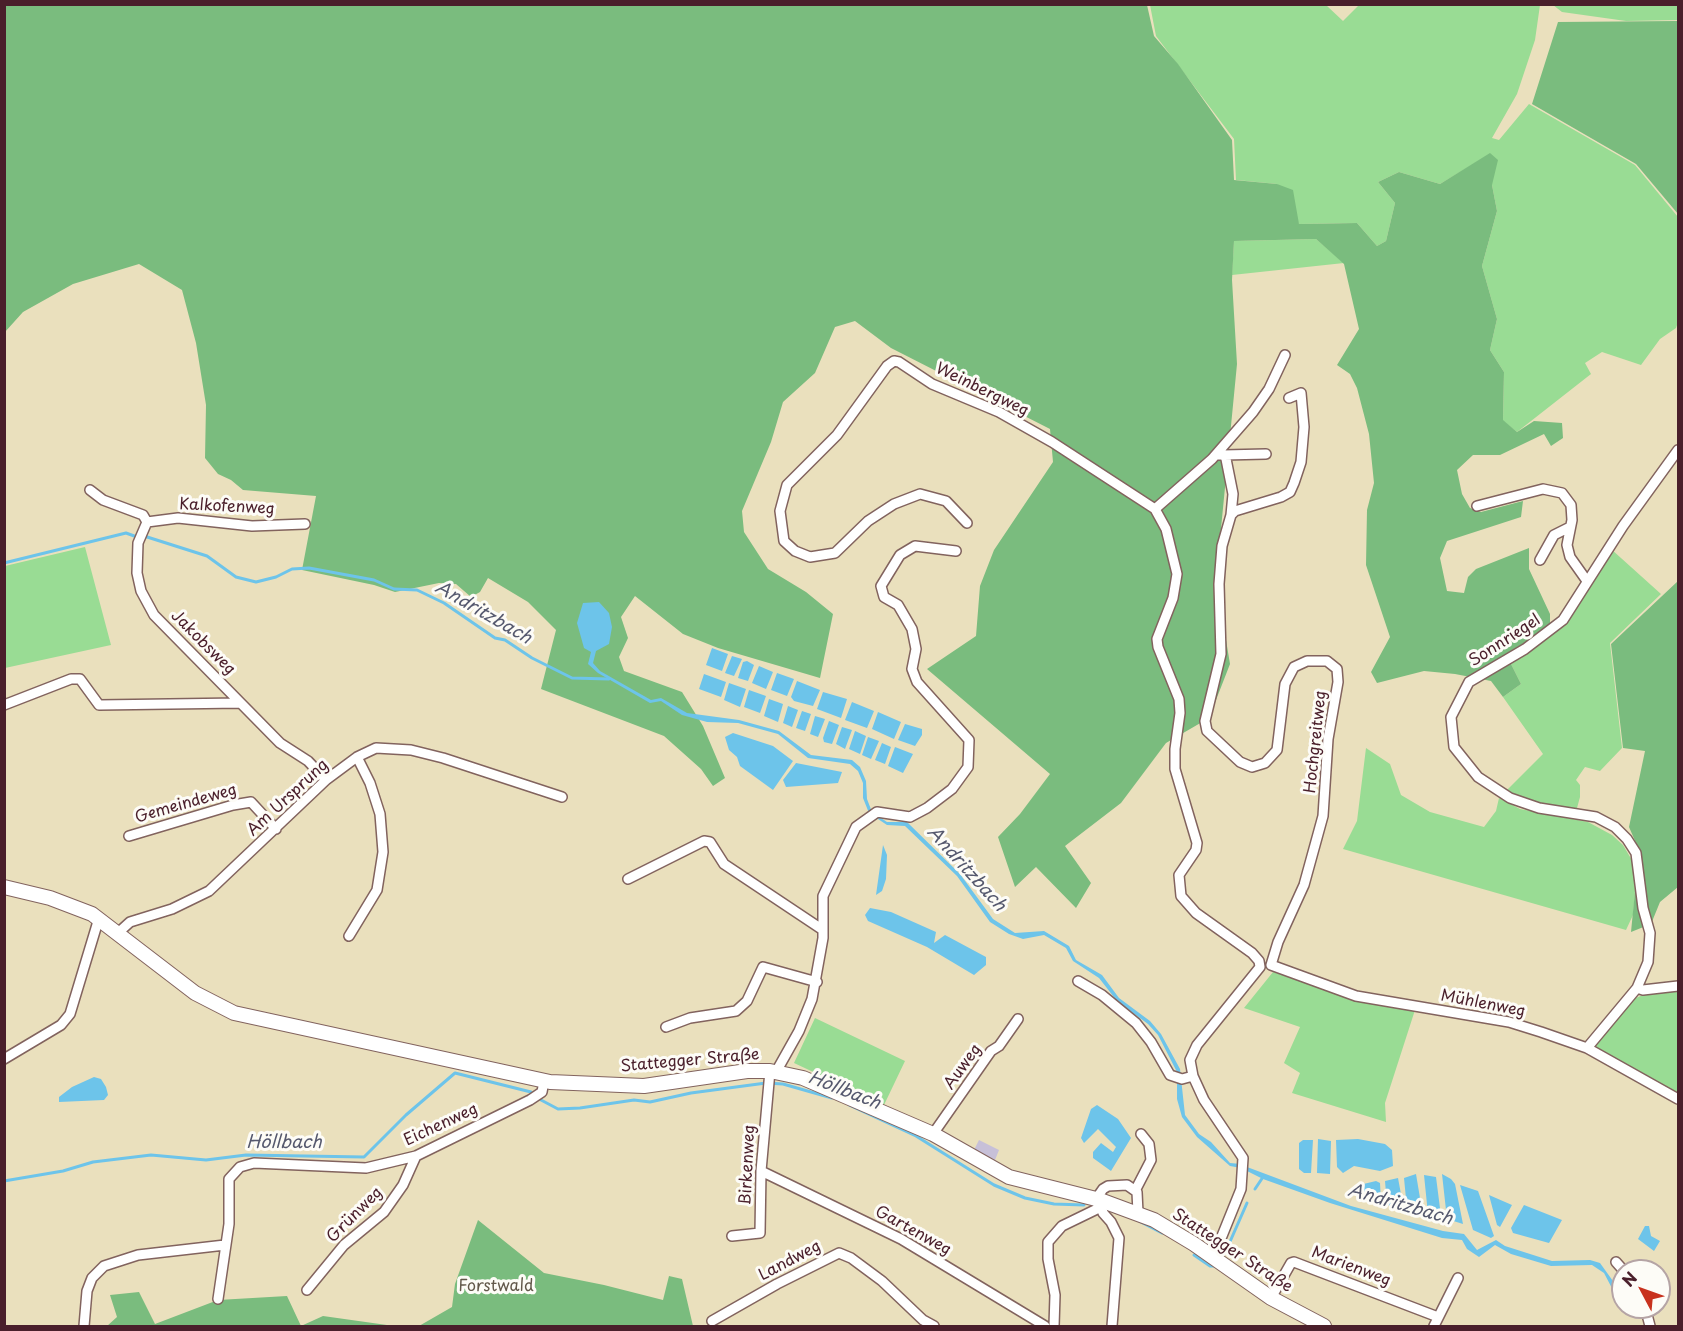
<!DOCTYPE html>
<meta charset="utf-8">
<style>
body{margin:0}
#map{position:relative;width:1683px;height:1331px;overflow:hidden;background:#eae0bd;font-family:"Playpen Sans",sans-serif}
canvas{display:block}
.frame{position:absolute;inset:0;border:6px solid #4a1f2b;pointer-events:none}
.north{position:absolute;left:1611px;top:1259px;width:60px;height:60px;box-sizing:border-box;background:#fdfcf7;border:2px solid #b5a4a5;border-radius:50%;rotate:311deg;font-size:16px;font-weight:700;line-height:24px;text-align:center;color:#4a1f2b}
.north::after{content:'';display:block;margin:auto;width:21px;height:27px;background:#c8321e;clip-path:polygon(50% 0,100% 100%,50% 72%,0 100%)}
</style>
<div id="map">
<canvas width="1683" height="1331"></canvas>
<div class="frame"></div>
<div class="north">N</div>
</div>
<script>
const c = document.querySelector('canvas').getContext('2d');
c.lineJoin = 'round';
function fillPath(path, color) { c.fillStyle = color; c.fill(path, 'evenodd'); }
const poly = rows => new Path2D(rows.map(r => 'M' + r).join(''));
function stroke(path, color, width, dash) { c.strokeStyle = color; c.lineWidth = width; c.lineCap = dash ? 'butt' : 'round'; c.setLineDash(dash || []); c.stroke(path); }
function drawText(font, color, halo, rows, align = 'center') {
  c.font = font + ' "Playpen Sans",sans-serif'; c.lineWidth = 6; c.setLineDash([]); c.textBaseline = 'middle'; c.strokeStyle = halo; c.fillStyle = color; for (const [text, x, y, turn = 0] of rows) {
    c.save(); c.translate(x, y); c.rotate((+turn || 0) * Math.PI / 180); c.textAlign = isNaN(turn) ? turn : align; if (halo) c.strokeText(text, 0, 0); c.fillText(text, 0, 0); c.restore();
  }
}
const industrial = poly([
 [979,1140,999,1150,995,1160,974,1150]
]);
const green = poly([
 [1150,5,1326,5,1343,21,1359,5,1540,5,1535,40,1517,94,1492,138,1499,140,1529,104,1635,165,1678,217,1678,322,1676,328,1660,339,1641,365,1602,352,1585,363,1591,374,1517,432,1503,421,1504,372,1490,350,1497,319,1482,266,1497,211,1492,185,1490,154,1440,184,1399,172,1378,182,1395,203,1386,241,1377,246,1357,223,1299,224,1277,184,1236,180,1234,139,1156,36],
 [1553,5,1678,5,1678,20,1626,21,1562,12],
 [1316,239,1344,263,1232,275,1234,241],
 [85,547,111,645,5,668,5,566],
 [1611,549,1661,594,1610,643,1622,748,1600,771,1585,767,1576,780,1580,785,1580,797,1577,808,1574,810,1542,805,1505,792,1543,754,1503,697,1521,684,1509,660,1556,630],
 [1366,748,1390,764,1401,795,1430,812,1484,827,1496,811,1499,798,1520,809,1588,822,1612,835,1623,845,1633,862,1635,891,1633,915,1626,930,1343,849,1357,821],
 [1273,972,1363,1002,1415,1010,1385,1103,1386,1122,1292,1093,1300,1073,1284,1063,1300,1027,1244,1008],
 [1678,990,1678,1094,1595,1050,1595,1047,1629,1001,1645,994],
 [815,1018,905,1061,884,1105,794,1063]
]);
const forest = poly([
 [5,5,1147,5,1154,36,1178,64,1232,140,1234,180,1277,184,1293,190,1299,224,1357,223,1377,246,1386,241,1395,203,1378,182,1399,172,1440,184,1490,153,1498,160,1492,185,1497,211,1482,266,1497,319,1490,350,1504,372,1503,420,1517,432,1534,421,1562,423,1563,438,1551,446,1544,434,1500,455,1473,455,1457,470,1462,494,1470,508,1481,512,1523,501,1521,517,1447,541,1440,558,1447,591,1464,593,1468,577,1476,569,1529,548,1529,569,1550,614,1550,627,1506,654,1521,684,1503,697,1491,681,1455,674,1424,671,1377,683,1371,672,1390,637,1366,565,1367,510,1374,483,1369,434,1357,388,1350,374,1337,365,1359,329,1344,264,1316,239,1234,241,1232,280,1237,364,1216,580,1230,664,1209,718,1166,743,1121,803,1065,846,1091,883,1076,908,1036,867,1015,887,998,837,1020,814,1050,774,927,669,976,636,980,586,994,550,1053,462,1050,429,891,348,855,321,835,327,815,373,783,402,771,442,742,511,744,532,768,569,806,592,833,614,820,678,718,648,683,634,635,596,621,617,628,638,619,657,624,671,682,692,703,726,725,778,713,786,701,769,664,736,541,689,556,630,528,602,488,578,480,592,471,597,456,584,439,583,395,592,374,585,302,570,316,496,243,490,231,480,218,474,205,458,206,405,196,343,182,290,139,264,73,284,23,312,5,332],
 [1678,21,1678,214,1636,164,1532,104,1558,22],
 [1678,581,1678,887,1660,902,1651,924,1631,932,1639,850,1629,827,1645,751,1623,748,1611,644],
 [478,1220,544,1273,604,1285,663,1300,669,1276,682,1279,693,1326,419,1326,452,1307,455,1284],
 [139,1292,155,1324,218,1300,287,1296,301,1326,323,1316,394,1326,107,1326,117,1317,110,1295]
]);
const water = poly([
 [599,602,609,613,612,627,609,644,596,651,593,663,600,671,651,700,661,698,687,713,739,720,779,731,811,755,852,760,860,767,866,781,867,799,872,812,887,822,907,822,960,874,993,919,1015,933,1044,931,1069,946,1076,960,1102,975,1119,998,1150,1021,1161,1034,1180,1069,1185,1115,1199,1134,1211,1142,1230,1163,1241,1164,1241,1168,1230,1166,1197,1137,1182,1117,1177,1099,1177,1072,1158,1035,1148,1024,1117,1001,1099,978,1073,961,1066,948,1044,935,1023,939,1009,934,990,922,957,876,905,826,887,825,869,813,863,798,863,783,858,771,850,764,808,758,778,734,738,723,707,722,682,715,661,701,650,703,598,673,588,664,591,652,584,648,577,623,583,603],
 [712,648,728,654,722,671,706,665],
 [732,656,742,659,734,676,725,673],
 [747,661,754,665,748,681,738,678,743,662],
 [759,666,773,672,766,689,752,683],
 [777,673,794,679,787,696,771,690],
 [704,674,726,682,721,697,699,689],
 [797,681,820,690,813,706,794,701,791,697],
 [729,683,746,689,740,707,724,700],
 [749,690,766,696,760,713,744,707],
 [823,692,847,699,841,718,817,709],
 [769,699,783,704,778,722,764,716],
 [852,702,874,711,867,728,845,720],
 [788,706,798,710,792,727,783,723],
 [802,711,811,714,805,731,796,728],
 [878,712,901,722,894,739,872,729],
 [815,716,825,719,818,737,810,734],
 [829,721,839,725,832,744,824,742,823,738],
 [905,724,922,729,922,735,915,746,898,740],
 [842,727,852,730,845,749,836,744],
 [855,731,866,736,860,754,849,749],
 [733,733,773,746,793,761,773,790,740,766,737,757,729,750,725,737],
 [868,737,879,741,871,759,862,755],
 [882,743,891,747,885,764,875,760],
 [895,747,913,754,903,773,888,766],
 [796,763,842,772,838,783,786,787,783,780],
 [883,845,887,855,886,879,882,891,876,895],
 [870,908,891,912,936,932,934,943,945,935,986,957,986,965,974,975,927,947,868,921,865,915],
 [94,1077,101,1079,106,1087,108,1095,104,1100,59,1102,59,1097,72,1087],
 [1097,1105,1118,1119,1131,1138,1111,1171,1093,1158,1093,1152,1101,1143,1113,1152,1116,1147,1098,1129,1084,1143,1081,1138,1091,1109],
 [1318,1139,1331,1141,1330,1174,1317,1173],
 [1358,1139,1385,1144,1392,1150,1393,1166,1380,1171,1354,1166,1343,1173,1337,1167,1336,1140],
 [1303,1140,1313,1140,1311,1173,1304,1173,1299,1169,1299,1143],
 [1247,1167,1351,1206,1443,1231,1464,1234,1477,1250,1496,1240,1505,1246,1552,1261,1590,1260,1600,1263,1623,1295,1623,1300,1615,1294,1604,1273,1592,1265,1551,1266,1511,1254,1495,1245,1479,1257,1467,1249,1462,1240,1442,1238,1330,1203,1263,1179,1247,1171],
 [1416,1174,1422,1210,1407,1209,1404,1178],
 [1442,1174,1451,1179,1455,1184,1463,1224,1447,1219],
 [1424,1175,1436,1177,1441,1216,1428,1214],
 [1398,1178,1403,1205,1401,1209,1387,1205,1385,1181],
 [1376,1181,1380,1183,1381,1202,1375,1204,1357,1197,1355,1186],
 [1460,1185,1478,1191,1494,1236,1491,1238,1473,1230],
 [1489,1195,1512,1205,1500,1227,1497,1225],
 [1524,1205,1562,1220,1549,1243,1513,1233,1511,1228],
 [1645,1226,1649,1226,1651,1236,1660,1241,1654,1251,1638,1239]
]);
const stream = poly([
 [144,536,207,556,236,577,256,582,276,577,292,569,309,568,374,580,394,589,417,590,444,603,495,638,505,640,532,658,572,678,609,679],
 [4,563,126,533,137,537],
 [541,1100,558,1109,580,1108,634,1100,650,1102,691,1093,766,1083,783,1084,832,1098],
 [849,1105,916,1136,994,1185,1025,1198,1054,1204,1084,1205],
 [4,1181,63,1171,93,1162,151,1155,206,1160,246,1155,364,1157,406,1115,455,1073,531,1092],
 [1255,1189,1263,1177],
 [1139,1221,1162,1233],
 [1225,1253,1247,1203],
 [1194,1255,1210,1266,1214,1266]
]);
const minor = poly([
 [1216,455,1224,455,1226,459,1233,494,1231,515],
 [1224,455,1266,454],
 [90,490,103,500,143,515,147,522],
 [1477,506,1543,489,1562,493,1571,505,1572,520,1567,545,1570,557,1587,581],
 [1155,509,1212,459,1253,412,1269,389,1285,355],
 [147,522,138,543,137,573,141,591,154,615,280,743,308,761,326,780],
 [147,522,178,518,252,526,305,524],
 [967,523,946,501,920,494,894,504,868,521,835,553,810,557,795,551,784,541,780,511,787,485,837,435,887,366,894,361,899,362,932,384,999,412,1052,442,1155,509,1166,529,1177,574,1173,598,1157,639,1158,647,1179,699,1180,713,1175,749,1175,769,1197,843,1196,850,1179,875,1181,896,1196,913,1252,953,1259,961,1260,967],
 [1540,560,1554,535,1570,527],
 [4,705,71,679,80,679,99,705,240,703],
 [129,836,233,805,251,802,276,829],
 [628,879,704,841,710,842,724,864,823,930],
 [119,932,130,922,172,909,209,891,326,780,357,757,376,748,411,750,443,758,562,797],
 [349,936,377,890,383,852,380,814,370,783,357,757],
 [1271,965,1278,942,1304,885,1323,816,1328,739,1338,682,1337,669,1327,661,1307,661,1294,667,1285,684,1277,750,1265,763,1252,767,1240,762,1207,731,1205,721,1221,654,1219,584,1222,546,1231,515,1235,511,1281,497,1290,492,1294,483,1301,462,1304,427,1301,393,1289,398],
 [1271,965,1356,996,1509,1022,1541,1032,1587,1048,1678,1099],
 [1078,981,1102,995,1136,1023,1151,1042,1170,1075,1182,1079,1193,1076],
 [1637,988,1648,962,1650,933,1643,908,1636,853,1627,839,1615,827,1596,817,1539,808,1510,798,1478,777,1454,747,1451,717,1469,682,1525,649,1563,620,1623,526,1678,450],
 [666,1027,690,1018,736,1011,747,1001,763,967,817,982],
 [1587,1048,1637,988,1643,990,1678,986],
 [4,1059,61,1025,70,1014,99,918],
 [776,1072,799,1031,812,999,823,938,823,896,856,827,877,812,910,817,927,808,952,789,968,767,969,740,917,682,912,669,916,649,912,629,898,605,884,597,881,586,900,555,915,546,956,551],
 [933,1134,991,1051,999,1046,1018,1019],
 [761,1171,901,1239,1045,1326],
 [1136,1189,1151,1160,1149,1144,1141,1134],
 [1096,1199,1103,1189,1108,1186,1127,1185,1137,1192,1138,1213],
 [1100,1200,1103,1213,1111,1222,1119,1238,1112,1326],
 [732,1236,760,1233,761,1171,770,1071],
 [1211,1256,1222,1236,1241,1189,1243,1158,1204,1100,1193,1076,1190,1060,1197,1045,1260,967],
 [1616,1262,1624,1271],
 [307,1290,344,1245,384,1212,403,1185,416,1156],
 [1271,1298,1291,1263,1294,1262,1438,1317],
 [218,1299,229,1224,229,1179,240,1167,254,1163,366,1168,416,1156,530,1100,542,1092,544,1081],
 [1645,1307,1650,1326],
 [712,1321,777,1284,839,1253,851,1258,882,1281,923,1320,934,1326],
 [84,1326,87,1291,92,1278,104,1266,138,1255,225,1245],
 [1054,1326,1055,1295,1048,1259,1048,1242,1062,1226,1097,1209,1100,1200],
 [1434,1326,1458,1278]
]);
const secondary = poly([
 [4,887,50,898,92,914,195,993,234,1013,550,1082,644,1086,747,1071,770,1071,803,1078,933,1134,1009,1177,1100,1200,1154,1220,1194,1244,1271,1298,1324,1326]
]);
const streetNames = [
 ["Weinbergweg",982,390,26],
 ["Kalkofenweg",227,507,3],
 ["Sonnriegel",1505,641,-33],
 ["Jakobsweg",203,643,45],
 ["Hochgreitweg",1316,742,-84],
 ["Am Ursprung",288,798,-43],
 ["Gemeindeweg",186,804,-16],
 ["Mühlenweg",1483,1004,11],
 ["Stattegger Straße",690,1061,-5],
 ["Auweg",963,1067,-54],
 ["Eichenweg",441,1125,-25],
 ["Birkenweg",748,1165,-87],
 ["Grünweg",355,1215,-45],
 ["Gartenweg",913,1231,29],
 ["Stattegger Straße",1232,1251,33],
 ["Landweg",790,1261,-28],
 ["Marienweg",1351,1267,21]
];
const parkNames = [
 ["Forstwald",496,1287]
];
const waterNames = [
 ["Andritzbach",483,613,30],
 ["Andritzbach",966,869,48],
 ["Höllbach",844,1091,21],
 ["Höllbach",284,1143],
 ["Andritzbach",1400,1205,16]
];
fillPath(industrial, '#c7c0d8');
fillPath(green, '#99dc94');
fillPath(forest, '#7abc7e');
fillPath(water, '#6dc4ea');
stroke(stream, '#6dc4ea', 3);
stroke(minor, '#82635e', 12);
stroke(secondary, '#82635e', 16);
stroke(minor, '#fff', 9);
stroke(secondary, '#fff', 14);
drawText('16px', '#4a1f2b', '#fdfcf7', streetNames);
drawText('16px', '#62584a', '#fdfcf7', parkNames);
drawText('italic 18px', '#56596e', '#fdfcf7', waterNames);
</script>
